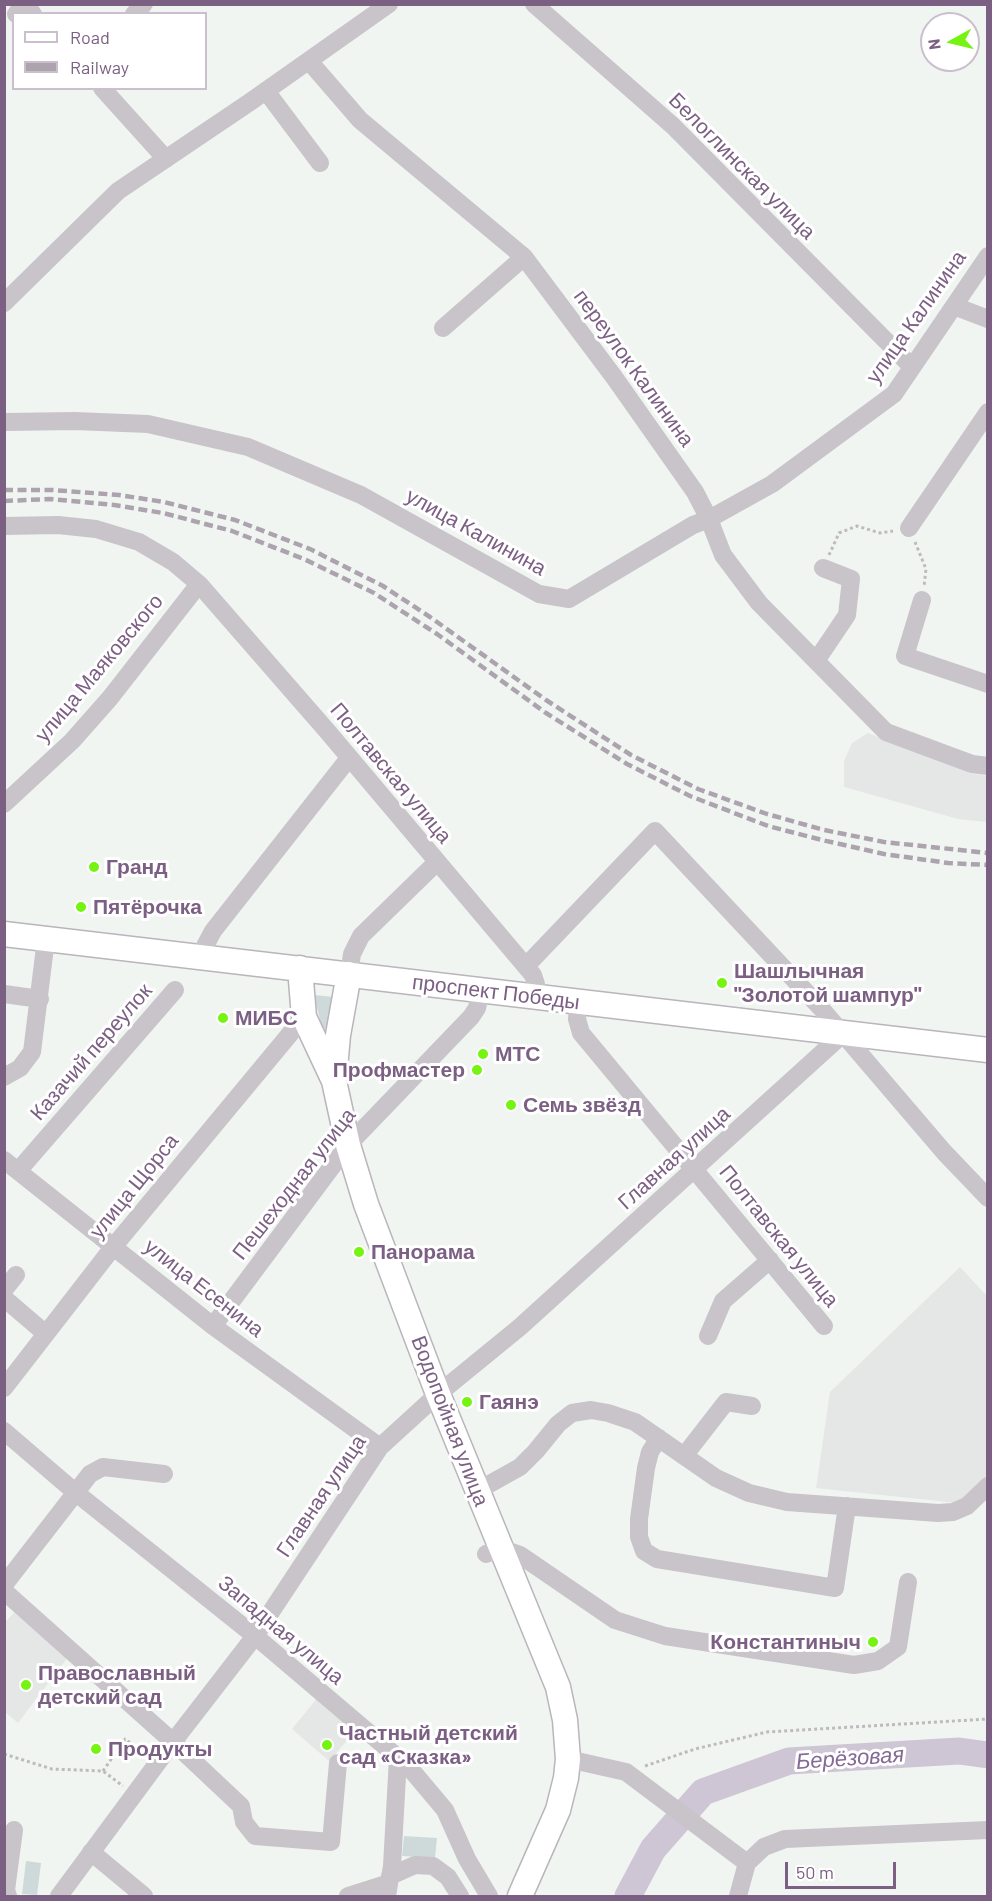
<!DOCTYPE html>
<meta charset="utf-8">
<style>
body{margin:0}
#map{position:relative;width:992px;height:1901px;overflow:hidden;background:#f0f5f1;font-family:Barlow,sans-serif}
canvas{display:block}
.frame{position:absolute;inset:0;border:6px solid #7c6084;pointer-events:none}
.legend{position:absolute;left:12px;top:12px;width:195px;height:78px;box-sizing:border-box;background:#fff;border:2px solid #cbbfce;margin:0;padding:8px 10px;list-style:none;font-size:18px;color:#7c6084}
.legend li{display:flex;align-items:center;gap:12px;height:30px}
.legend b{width:30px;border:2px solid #cbbfce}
.north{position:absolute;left:920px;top:12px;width:60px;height:60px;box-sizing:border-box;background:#fff;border:2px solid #cbbfce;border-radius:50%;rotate:262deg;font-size:16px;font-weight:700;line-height:24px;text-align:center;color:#7c6084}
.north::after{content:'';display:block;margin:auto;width:21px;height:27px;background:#75f411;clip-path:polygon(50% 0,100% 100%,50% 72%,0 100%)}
.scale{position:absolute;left:785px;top:1862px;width:111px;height:27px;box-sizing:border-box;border:3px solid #7c6084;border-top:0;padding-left:8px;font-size:18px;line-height:21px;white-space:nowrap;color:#7c6084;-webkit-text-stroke:4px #fff;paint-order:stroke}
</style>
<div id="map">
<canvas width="992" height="1901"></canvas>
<div class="frame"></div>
<ul class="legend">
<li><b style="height:8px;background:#fff"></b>Road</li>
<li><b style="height:8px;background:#aca3af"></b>Railway</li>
</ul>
<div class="north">N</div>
<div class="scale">50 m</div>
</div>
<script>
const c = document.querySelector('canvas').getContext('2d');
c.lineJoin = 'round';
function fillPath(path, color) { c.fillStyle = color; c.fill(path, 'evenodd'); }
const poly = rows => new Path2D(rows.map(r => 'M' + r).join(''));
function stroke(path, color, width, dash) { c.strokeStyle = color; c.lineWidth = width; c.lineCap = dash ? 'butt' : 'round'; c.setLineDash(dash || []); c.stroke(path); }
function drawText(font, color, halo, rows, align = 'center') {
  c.font = font + ' Barlow,sans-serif'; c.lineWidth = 6; c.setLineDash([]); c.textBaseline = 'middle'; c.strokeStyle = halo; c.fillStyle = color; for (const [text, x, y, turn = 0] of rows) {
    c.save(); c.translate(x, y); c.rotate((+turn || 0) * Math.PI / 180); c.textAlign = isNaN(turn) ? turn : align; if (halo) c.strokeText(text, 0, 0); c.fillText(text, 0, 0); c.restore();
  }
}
const built = poly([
 [868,733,970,773,987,776,987,822,958,819,844,787,844,761,852,743],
 [960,1267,987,1296,987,1476,957,1503,816,1488,830,1392],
 [16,1611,68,1657,18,1723,5,1712,4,1623],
 [318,1697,357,1729,329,1761,292,1729]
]);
const green = poly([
 [314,995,334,997,326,1029,322,1028],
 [404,1836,437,1838,435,1858,402,1856],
 [26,1861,41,1863,37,1895,22,1894]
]);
const river = poly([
 [628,1896,653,1849,703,1792,789,1761,959,1751,988,1755]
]);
const path = poly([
 [915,542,926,569,924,587],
 [829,555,839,533,857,526,880,533,893,531],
 [4,1754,52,1769,103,1771,123,1786],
 [645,1766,695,1749,767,1732,988,1719],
 [103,1771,125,1739,145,1754]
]);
const minor = poly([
 [534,4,673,126,912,367],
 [16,14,25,4,33,14],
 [134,14,144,4],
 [309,61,360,120,524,257,614,377,695,492,709,519,723,555,759,603,886,732,972,764,988,766],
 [102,88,166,159],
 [266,91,320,163],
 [4,303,118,191,250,102,389,4],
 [954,306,988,319],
 [443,328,524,257],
 [4,422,75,421,148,424,248,447,361,495,539,594,569,599,693,525,709,519,772,484,894,394,988,256],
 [4,526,58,525,96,529,139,542,173,562,199,584,328,732,533,975,536,984,535,997],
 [909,528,988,412],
 [922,600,905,656,988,684],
 [816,661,847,615,851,579,823,568],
 [4,804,72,741,110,698,199,584],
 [204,957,205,946,213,931,349,758],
 [526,966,655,831,820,1007,944,1152,988,1198],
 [349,974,352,954,361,936,437,862],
 [4,994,40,999],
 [578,1002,577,1019,581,1033,824,1326],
 [4,1077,20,1068,32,1052,46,939],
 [4,1160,213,1326,380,1447],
 [18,1171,175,990],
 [4,1290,16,1275],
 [4,1298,46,1334],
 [213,1326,348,1145,471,1017,477,1008,481,990],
 [708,1336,723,1301,770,1260],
 [4,1388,114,1246,304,1017],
 [4,1431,75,1492,255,1636,408,1766,445,1810,467,1859,489,1896],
 [659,1438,650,1452,646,1468,639,1519,639,1537,644,1551,657,1559,835,1588,847,1506],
 [684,1456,726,1402,752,1406],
 [477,1491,520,1467,536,1451,558,1424,572,1413,591,1410,608,1413,635,1422,716,1478,749,1493,787,1502,938,1513,953,1512,967,1506,988,1486],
 [486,1554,500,1548,520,1555,615,1620,665,1636,854,1665,878,1661,898,1647,908,1582],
 [4,1585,90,1474,103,1467,164,1474],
 [4,1591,173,1742,241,1806,244,1822,255,1836,331,1842,338,1763],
 [568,1759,626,1772,747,1863,738,1896],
 [91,1852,144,1896],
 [747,1863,764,1847,785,1839,988,1830],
 [390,1876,415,1865,433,1866,448,1877,460,1896],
 [8,1896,6,1890,14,1830],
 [59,1896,173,1742,255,1636,380,1447,438,1394,520,1327,844,1033],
 [348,1896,389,1883],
 [387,1896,392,1866,398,1758]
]);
const major = poly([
 [4,934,988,1050],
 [300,968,304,1017,334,1081,348,1145,366,1204,438,1394,558,1687,565,1720,568,1759,566,1778,558,1810,520,1896],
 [334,1079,338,1035,349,974]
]);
const rail = poly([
 [4,490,52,490,119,495,164,502,235,520,310,549,383,586,430,617,546,700,631,755,698,789,767,814,824,830,884,842,988,853],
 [4,501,50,499,114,505,163,513,232,531,304,559,374,593,437,634,546,713,627,764,690,796,768,826,822,840,884,854,948,863,988,865]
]);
const markers = [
 [94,867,6,"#75f411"],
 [81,907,6,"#75f411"],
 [722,983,6,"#75f411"],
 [223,1018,6,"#75f411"],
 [483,1054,6,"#75f411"],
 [477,1070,6,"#75f411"],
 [511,1105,6,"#75f411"],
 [359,1252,6,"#75f411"],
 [467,1402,6,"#75f411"],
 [873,1642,6,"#75f411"],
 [26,1685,6,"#75f411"],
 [327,1745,6,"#75f411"],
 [96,1749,6,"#75f411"]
];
const streetNames = [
 ["Белоглинская улица",742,166,45],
 ["улица Калинина",916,317,-55],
 ["переулок Калинина",634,368,54],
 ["улица Калинина",476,532,29],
 ["улица Маяковского",99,668,-50],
 ["Полтавская улица",391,773,50],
 ["проспект Победы",496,992,7],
 ["Казачий переулок",91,1052,-49],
 ["Главная улица",674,1158,-42],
 ["Пешеходная улица",294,1184,-52],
 ["улица Щорса",134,1186,-51],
 ["Полтавская улица",779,1236,51],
 ["улица Есенина",204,1288,38],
 ["Водопойная улица",450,1421,69],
 ["Главная улица",321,1496,-56],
 ["Западная улица",281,1630,40]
];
const poiNames = [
 ["Гранд",106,867],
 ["Пятёрочка",93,907],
 ["Шашлычная",734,971],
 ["\"Золотой шампур\"",734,995],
 ["МИБС",235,1018],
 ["МТС",495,1054],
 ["Профмастер",465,1070,"right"],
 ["Семь звёзд",523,1105],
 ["Панорама",371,1252],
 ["Гаянэ",479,1402],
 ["Константиныч",861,1642,"right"],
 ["Православный",38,1673],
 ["детский сад",38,1697],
 ["Частный детский",339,1733],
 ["сад «Сказка»",339,1757],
 ["Продукты",108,1749]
];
const waterNames = [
 ["Берёзовая",850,1758,-4]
];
fillPath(built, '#e5e7e7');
fillPath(green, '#cedada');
stroke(river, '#cec6d4', 27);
stroke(major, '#bab4bc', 27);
stroke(path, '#bebabf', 3, [3, 3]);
stroke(minor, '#c9c3ca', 18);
stroke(major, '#fff', 24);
stroke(rail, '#aca3af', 4.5, [9, 4.5]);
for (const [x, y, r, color] of markers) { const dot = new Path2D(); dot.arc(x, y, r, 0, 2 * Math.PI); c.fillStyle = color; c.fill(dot); stroke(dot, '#fff', 2); }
drawText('21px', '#7c6084', '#fff', streetNames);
drawText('bold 21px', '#7c6084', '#fff', poiNames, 'left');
drawText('italic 22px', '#856997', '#fff', waterNames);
</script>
